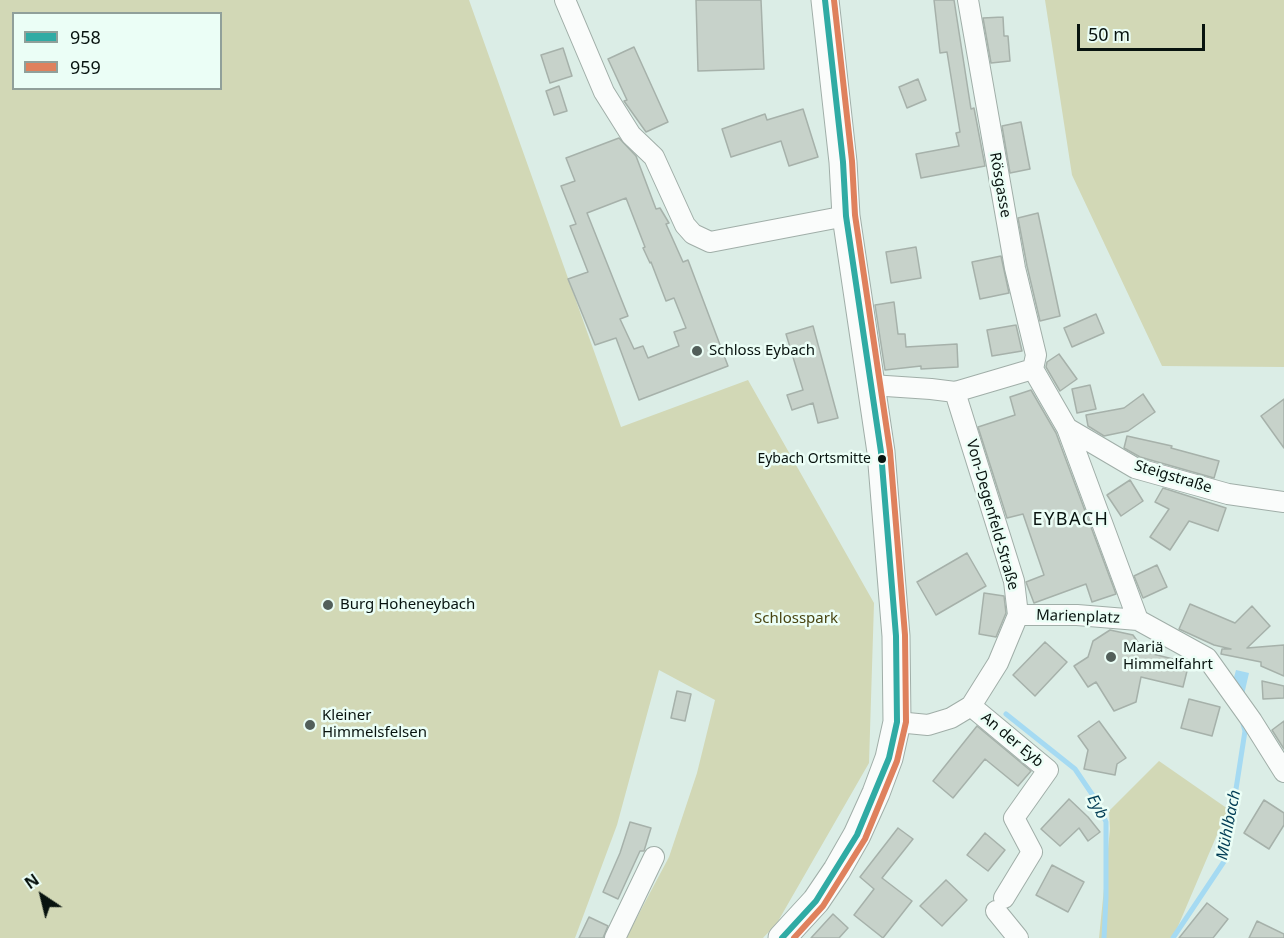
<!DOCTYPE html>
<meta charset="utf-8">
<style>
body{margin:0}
#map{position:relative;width:1284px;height:938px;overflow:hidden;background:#dbede6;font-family:"Noto Sans",sans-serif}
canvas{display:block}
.legend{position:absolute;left:12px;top:12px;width:210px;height:78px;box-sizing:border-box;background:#ebfef6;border:2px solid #90a09a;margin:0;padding:8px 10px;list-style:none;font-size:18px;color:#08130f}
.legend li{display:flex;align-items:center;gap:12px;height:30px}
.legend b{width:30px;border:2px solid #90a09a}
.north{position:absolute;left:12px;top:866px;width:60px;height:60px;-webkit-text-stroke:4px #ebfef6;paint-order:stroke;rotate:325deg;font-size:16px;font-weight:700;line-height:24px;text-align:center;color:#08130f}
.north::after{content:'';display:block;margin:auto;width:21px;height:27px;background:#08130f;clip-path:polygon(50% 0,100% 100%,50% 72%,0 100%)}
.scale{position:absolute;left:1077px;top:24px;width:128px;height:27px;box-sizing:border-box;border:3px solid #08130f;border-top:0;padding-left:8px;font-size:18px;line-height:21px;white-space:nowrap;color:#08130f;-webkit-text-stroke:4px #ebfef6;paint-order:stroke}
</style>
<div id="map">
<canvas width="1284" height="938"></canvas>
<ul class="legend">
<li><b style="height:8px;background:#30aba4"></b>958</li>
<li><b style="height:8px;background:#df815d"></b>959</li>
</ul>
<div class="north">N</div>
<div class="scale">50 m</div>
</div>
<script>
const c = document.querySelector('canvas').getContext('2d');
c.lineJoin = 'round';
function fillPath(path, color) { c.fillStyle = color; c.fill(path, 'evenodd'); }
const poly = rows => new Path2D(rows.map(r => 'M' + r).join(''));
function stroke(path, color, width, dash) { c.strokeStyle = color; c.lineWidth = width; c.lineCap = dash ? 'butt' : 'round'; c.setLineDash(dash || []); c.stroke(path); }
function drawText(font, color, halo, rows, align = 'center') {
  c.font = font + ' "Noto Sans",sans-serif'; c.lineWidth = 5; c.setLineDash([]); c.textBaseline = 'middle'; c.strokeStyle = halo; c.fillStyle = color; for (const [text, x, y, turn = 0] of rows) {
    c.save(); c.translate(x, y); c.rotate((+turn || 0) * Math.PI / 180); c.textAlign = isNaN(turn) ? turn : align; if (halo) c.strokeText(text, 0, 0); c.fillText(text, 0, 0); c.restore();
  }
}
const green = poly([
 [0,0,469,0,621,427,748,380,874,603,869,763,777,923,763,938,626,938,669,857,697,773,715,700,659,670,617,825,575,938,0,938],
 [14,14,220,14,220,88,14,88],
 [1045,0,1284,0,1284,367,1162,366,1072,175],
 [1159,761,1228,809,1173,938,1099,938,1110,829,1109,811]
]);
const water = poly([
 [1236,670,1249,673,1243,699,1229,696]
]);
const stream = poly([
 [1006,714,1075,769,1096,800,1106,822,1106,897,1104,938],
 [1173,938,1225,860,1245,731,1242,720]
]);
const building = poly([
 [696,0,761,0,764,69,698,71,696,0],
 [934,0,954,0,971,109,974,108,985,166,921,178,916,154,959,146,956,133,960,132,947,52,940,53,934,0],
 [1003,17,1004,36,1008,36,1010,61,991,63,983,18,1003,17],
 [634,47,668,122,646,132,624,101,627,100,608,59,634,47],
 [563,48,572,76,550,83,541,55,563,48],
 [918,79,926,100,907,108,899,87,918,79],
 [559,86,567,111,554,115,546,91,559,86],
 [803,109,818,157,789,166,781,141,731,157,722,129,765,114,767,120,803,109],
 [1021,122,1030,169,1010,173,1002,126,1021,122],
 [619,138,636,156,656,209,660,208,669,223,666,224,683,262,688,260,728,366,639,400,616,338,595,345,568,279,588,272,570,226,576,224,561,186,575,181,566,158,619,138],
 [626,198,645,247,643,248,650,263,651,262,666,301,674,298,686,328,674,332,679,346,648,358,643,346,634,349,620,319,628,316,587,213,626,198],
 [1038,213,1060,316,1040,321,1027,266,1018,218,1038,213],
 [916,247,921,278,891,283,886,252,916,247],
 [1001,256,1009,293,980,299,972,262,1001,256],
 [894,302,898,334,905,334,906,347,957,344,958,367,921,369,921,366,885,370,875,305,894,302],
 [1096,314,1104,333,1072,347,1064,328,1096,314],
 [1016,325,1022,351,992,356,987,330,1016,325],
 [813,326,838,418,818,423,813,403,792,410,787,395,803,390,786,334,813,326],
 [1059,354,1077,379,1060,391,1046,367,1047,362,1059,354],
 [1090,385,1096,409,1077,413,1072,389,1090,385],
 [1031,390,1056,433,1116,594,1092,602,1086,584,1034,603,1026,582,1044,575,1023,514,1007,518,978,427,1015,415,1010,397,1031,390],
 [1143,394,1155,412,1128,431,1104,436,1088,426,1086,415,1124,408,1143,394],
 [1284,399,1284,448,1261,416,1284,399],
 [1127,436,1172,446,1171,448,1219,461,1214,478,1140,457,1124,448,1127,436],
 [1130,480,1143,501,1121,516,1107,495,1130,480],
 [1163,488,1226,508,1218,531,1189,521,1170,550,1150,537,1169,509,1155,502,1163,488],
 [967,553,986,586,936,615,917,582,967,553],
 [1157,565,1167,587,1143,598,1134,576,1157,565],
 [984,593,1004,596,1006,613,996,637,979,634,984,593],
 [1190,604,1235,623,1252,606,1270,626,1247,648,1284,645,1284,676,1261,666,1261,662,1221,654,1222,649,1231,649,1214,645,1179,629,1190,604],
 [1110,630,1133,635,1145,652,1189,663,1183,687,1141,677,1136,702,1114,711,1096,682,1088,687,1074,666,1088,657,1093,641,1110,630],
 [1045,642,1067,662,1035,696,1013,675,1045,642],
 [1262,681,1284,686,1284,698,1263,699,1262,681],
 [677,691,691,694,685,721,671,718,677,691],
 [1189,699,1220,707,1212,736,1181,728,1189,699],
 [1099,721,1126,758,1117,764,1115,775,1084,769,1088,750,1078,736,1099,721],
 [1284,721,1284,749,1272,730,1284,721],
 [977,726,1031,771,1018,786,985,759,953,798,933,781,977,726],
 [1069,799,1088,817,1100,832,1088,841,1079,828,1060,846,1041,829,1069,799],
 [1264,800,1284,813,1284,825,1269,849,1244,833,1264,800],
 [630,822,651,828,644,851,640,851,618,899,603,892,620,853,630,822],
 [898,828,913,839,882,878,912,901,883,938,854,915,874,889,860,877,898,828],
 [985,833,1005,850,988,871,967,855,985,833],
 [1052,865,1084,882,1068,912,1036,895,1052,865],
 [946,880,967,900,942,926,920,906,946,880],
 [1207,903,1228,919,1213,938,1179,938,1207,903],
 [833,914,848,928,839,938,811,938,833,914],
 [589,917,608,926,603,938,579,938,589,917],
 [1257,921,1284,934,1284,938,1249,938,1257,921]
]);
const minor = poly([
 [565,0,604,92,631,135,654,157,685,225,693,234,710,242,846,216],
 [968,0,1015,268,1036,355,1033,369],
 [1033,369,1067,428,1135,468,1228,494,1284,502],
 [871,385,931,389,955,392,1033,369],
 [1067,428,1138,620],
 [1018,615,1077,615,1138,620,1207,658,1252,721,1284,772],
 [971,706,1048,770,1014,818,1032,852,1004,898],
 [897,722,928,725,951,718,971,706,998,663,1018,615,1014,581,955,392],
 [996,911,1018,938],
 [615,938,654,857]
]);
const secondary = poly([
 [782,938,816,901,837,870,857,835,876,793,889,758,897,722,896,636,881,452,846,216,843,162,825,0]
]);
const bus1 = poly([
 [782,938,816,901,857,835,889,758,897,722,896,636,881,452,846,216,843,162,825,0]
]);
const bus2 = poly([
 [794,938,823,906,865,839,897,761,906,722,905,635,890,451,855,215,852,161,834,0]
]);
const markers = [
 [697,351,6,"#525f5a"],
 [882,459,5,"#08130f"],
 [328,605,6,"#525f5a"],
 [1111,657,6,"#525f5a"],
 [310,725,6,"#525f5a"]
];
const busNames = [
 ["Eybach Ortsmitte",871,459]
];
const streetNames = [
 ["Rösgasse",1000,185,80],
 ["Steigstraße",1173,477,17],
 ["Von-Degenfeld-Straße",992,515,74],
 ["Marienplatz",1078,617,2],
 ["An der Eyb",1012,740,40]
];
const poiNames = [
 ["Schloss Eybach",709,351],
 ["Burg Hoheneybach",340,605],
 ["Mariä",1123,648],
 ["Himmelfahrt",1123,665],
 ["Kleiner",322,716],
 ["Himmelsfelsen",322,733]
];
const parkNames = [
 ["Schlosspark",796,619]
];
const waterNames = [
 ["Eyb",1097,807,62],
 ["Mühlbach",1229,825,-79]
];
const quarterNames = [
 ["EYBACH",1071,520]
];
fillPath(green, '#d2d8b6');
fillPath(water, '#a5daf2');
stroke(stream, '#a5daf2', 5);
fillPath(building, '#c7d2ca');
stroke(building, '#a6b1aa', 1.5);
stroke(minor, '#a0aea8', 22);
stroke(secondary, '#a0aea8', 29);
stroke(minor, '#fafcfb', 20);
stroke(secondary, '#fafcfb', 27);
stroke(bus1, '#30aba4', 6);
stroke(bus2, '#df815d', 6);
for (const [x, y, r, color] of markers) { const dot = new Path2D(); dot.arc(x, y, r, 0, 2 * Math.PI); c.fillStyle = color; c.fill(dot); stroke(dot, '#ebfef6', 2); }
drawText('14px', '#08130f', '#ebfef6', busNames, 'right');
drawText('15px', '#08130f', '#ebfef6', streetNames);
drawText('15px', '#08130f', '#ebfef6', poiNames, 'left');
drawText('15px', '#484411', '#ebfef6', parkNames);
drawText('italic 16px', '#003c54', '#ebfef6', waterNames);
c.letterSpacing = '1.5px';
drawText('18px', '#08130f', '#ebfef6', quarterNames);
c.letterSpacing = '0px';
</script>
